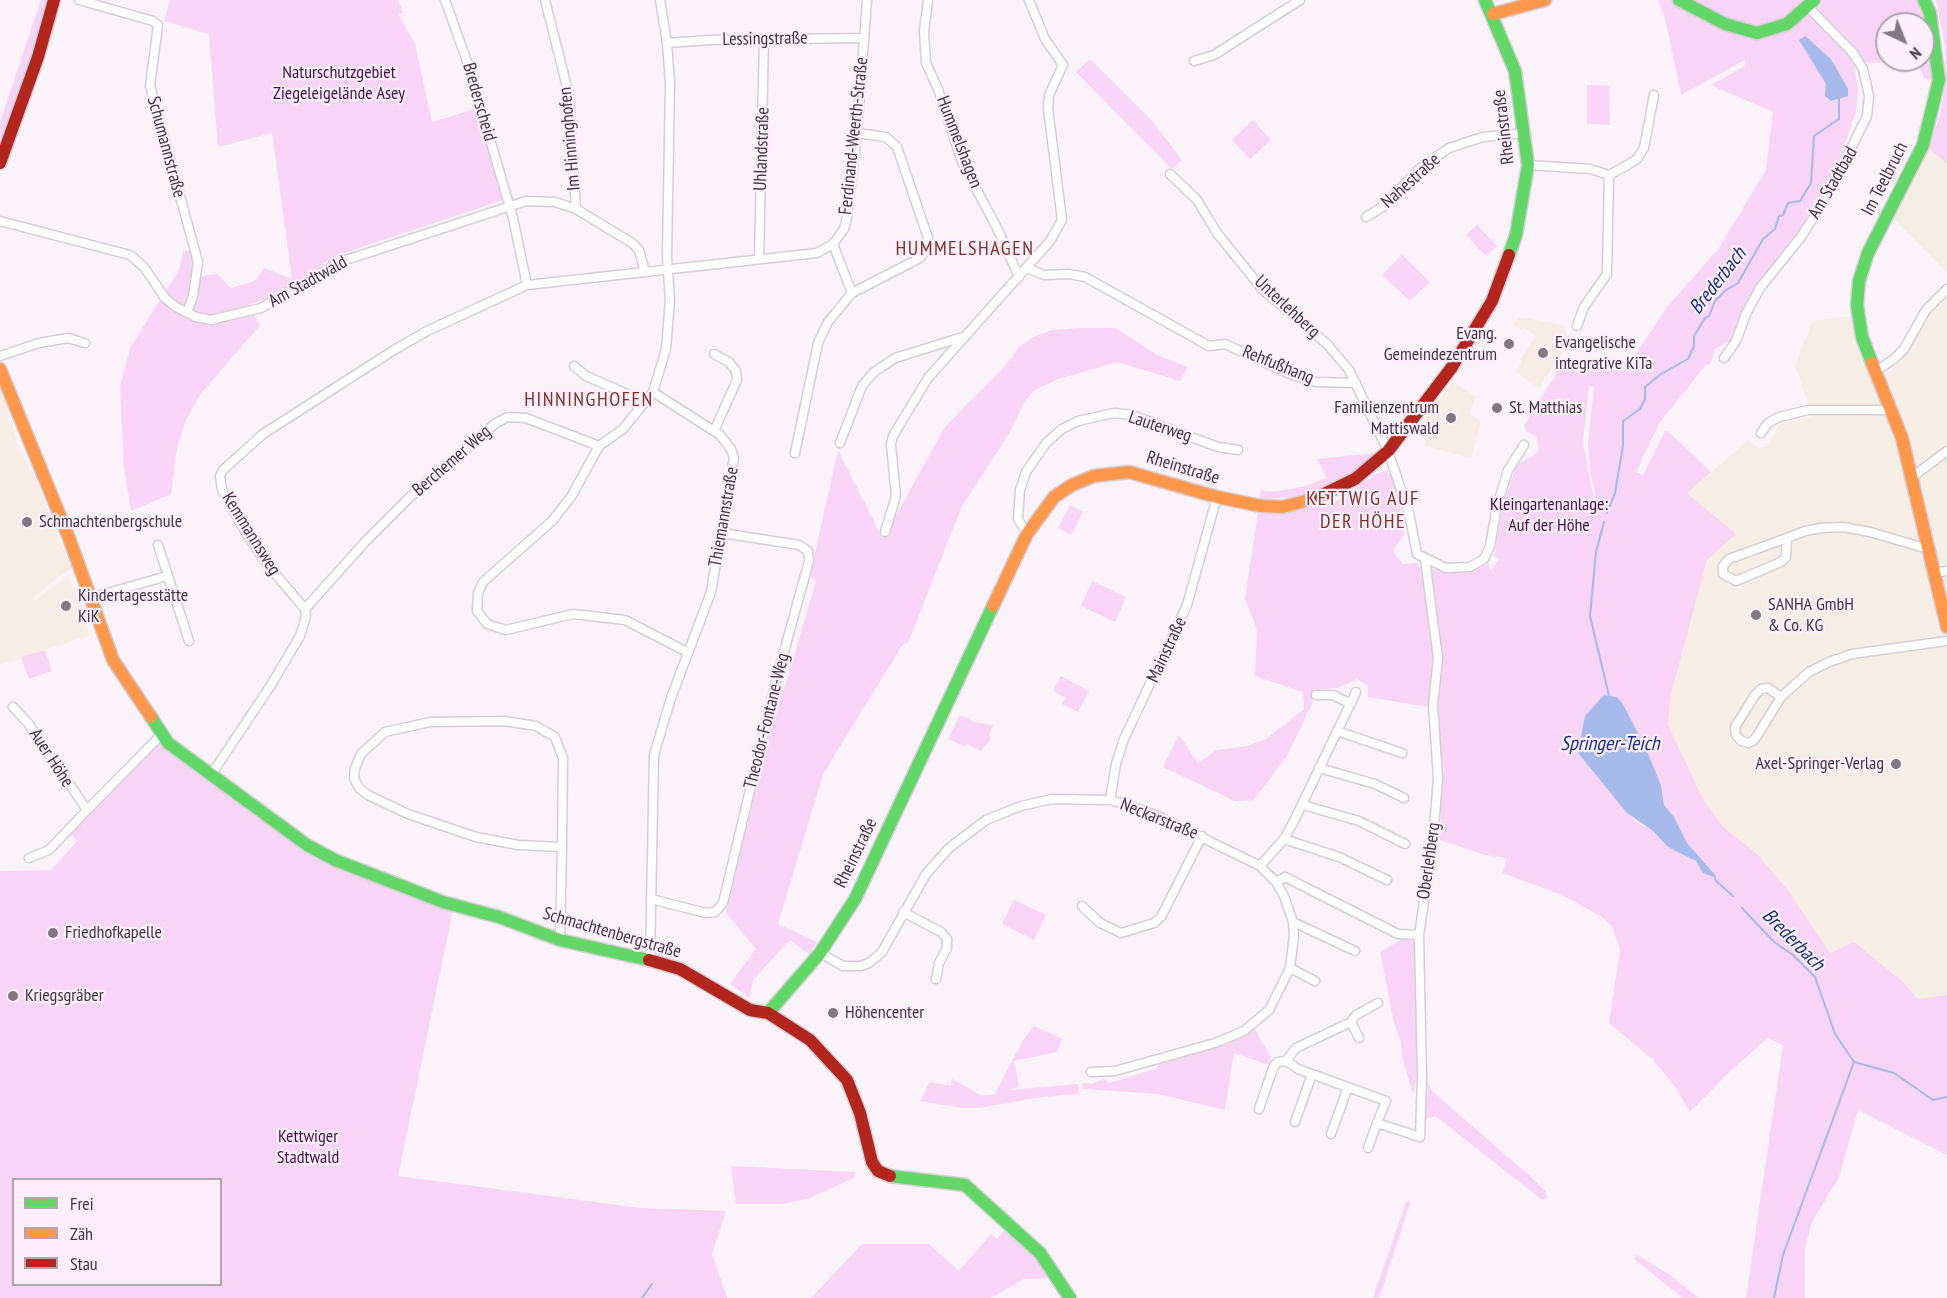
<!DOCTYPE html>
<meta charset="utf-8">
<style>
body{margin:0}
#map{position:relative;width:1947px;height:1298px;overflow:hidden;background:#fbf2fa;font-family:"PT Sans Narrow",sans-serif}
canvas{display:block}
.legend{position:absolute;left:12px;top:1178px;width:210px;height:108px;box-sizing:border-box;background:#ffeefe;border:2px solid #b2a5b2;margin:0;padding:8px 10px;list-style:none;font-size:18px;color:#3f373f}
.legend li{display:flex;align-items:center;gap:12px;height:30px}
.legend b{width:30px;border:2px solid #b2a5b2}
.north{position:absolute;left:1875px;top:12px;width:60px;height:60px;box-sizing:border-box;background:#ffeefe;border:2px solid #b2a5b2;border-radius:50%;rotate:137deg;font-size:16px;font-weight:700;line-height:24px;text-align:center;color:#3f373f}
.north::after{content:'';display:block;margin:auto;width:21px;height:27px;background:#817880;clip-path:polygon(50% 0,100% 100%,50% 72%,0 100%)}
</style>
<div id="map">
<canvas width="1947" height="1298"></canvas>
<ul class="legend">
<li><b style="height:8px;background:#63d668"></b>Frei</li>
<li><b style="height:8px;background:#ff974d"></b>Zäh</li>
<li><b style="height:8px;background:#b3261e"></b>Stau</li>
</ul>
<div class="north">N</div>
</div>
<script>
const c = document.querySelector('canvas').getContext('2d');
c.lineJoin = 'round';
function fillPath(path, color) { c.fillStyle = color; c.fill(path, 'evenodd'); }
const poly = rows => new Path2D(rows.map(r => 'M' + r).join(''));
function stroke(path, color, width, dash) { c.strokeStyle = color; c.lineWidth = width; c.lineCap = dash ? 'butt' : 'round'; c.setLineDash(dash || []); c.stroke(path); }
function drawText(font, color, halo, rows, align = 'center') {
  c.font = font + ' "PT Sans Narrow",sans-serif'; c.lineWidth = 4.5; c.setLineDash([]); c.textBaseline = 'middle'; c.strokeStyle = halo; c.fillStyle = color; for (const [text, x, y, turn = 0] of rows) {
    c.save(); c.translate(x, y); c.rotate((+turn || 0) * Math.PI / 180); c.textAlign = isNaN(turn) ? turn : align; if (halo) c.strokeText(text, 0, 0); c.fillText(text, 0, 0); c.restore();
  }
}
const industrial = poly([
 [1929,148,1947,164,1947,272,1894,219],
 [1947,298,1947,995,1918,999,1902,981,1854,942,1830,954,1787,889,1757,854,1723,827,1703,799,1668,725,1670,698,1707,559,1735,534,1687,493,1747,441,1759,448,1768,446,1779,424,1813,416,1795,365,1813,321,1852,316,1857,339,1876,384,1901,361,1915,342,1927,317]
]);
const education = poly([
 [1519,317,1563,325,1567,335,1565,348,1539,388,1516,372,1522,362,1520,360,1536,336,1523,327,1521,330,1513,325],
 [1453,382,1476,397,1469,413,1481,422,1471,458,1425,446,1425,433,1419,427],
 [0,385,5,397,9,418,7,420,12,425,20,451,37,482,71,568,33,597,34,601,68,576,90,635,0,665]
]);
const green = poly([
 [41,0,49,0,36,48,0,152,0,123],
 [170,0,398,0,403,13,398,14,415,44,432,122,475,109,503,200,338,255,271,297,248,305,260,325,199,396,186,420,177,447,171,494,131,511,124,467,120,386,131,346,179,270,183,252,190,250,194,267,193,277,217,274,231,288,255,281,264,268,292,279,272,133,218,147,209,34,164,21],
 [1658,0,1804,0,1793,12,1802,21,1822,0,1917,0,1926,16,1932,49,1933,80,1924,79,1918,62,1854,63,1858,90,1856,112,1835,172,1799,231,1750,295,1730,341,1715,349,1711,363,1705,366,1660,422,1636,472,1643,475,1665,431,1670,433,1711,472,1687,493,1736,534,1707,560,1670,698,1668,725,1703,799,1723,827,1757,854,1787,889,1830,953,1854,942,1902,981,1918,999,1947,995,1947,1155,1858,1110,1839,1177,1812,1222,1805,1248,1805,1298,1746,1298,1783,1045,1768,1038,1727,1074,1690,1112,1675,1086,1652,1059,1609,1023,1620,950,1612,926,1602,917,1562,895,1503,873,1506,858,1485,855,1440,840,1442,776,1437,704,1442,667,1430,568,1448,573,1470,573,1489,563,1490,570,1500,559,1494,556,1503,507,1516,465,1534,455,1539,448,1536,436,1526,431,1524,425,1565,360,1627,367,1667,307,1719,248,1766,170,1773,112,1711,85,1745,66,1745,60,1681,95,1665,18],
 [1887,24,1923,24,1923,60,1887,60],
 [1589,386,1594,387,1588,442,1590,471,1599,510,1597,516,1583,442],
 [1623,704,1646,749,1661,785,1664,805,1674,817,1687,843,1716,876,1708,875,1689,856,1668,847,1653,831,1635,821,1578,753,1585,716],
 [1936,0,1947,0,1947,164,1929,148,1940,115,1946,81,1945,46],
 [1090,59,1152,121,1182,160,1172,169,1076,72],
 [1587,85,1609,86,1610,125,1587,124],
 [1253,120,1271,140,1250,159,1232,140],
 [1477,225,1497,246,1486,256,1466,235],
 [1402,255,1430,282,1410,301,1382,275],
 [1079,328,1116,328,1157,355,1188,367,1180,381,1121,363,1114,363,1058,379,1033,391,1024,403,1007,437,961,508,908,643,903,644,823,774,778,924,817,942,809,954,790,940,753,980,750,998,730,984,756,949,726,913,780,689,784,690,816,581,810,575,838,450,883,539,945,427,1006,365,1018,348,1033,337,1052,330],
 [1375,453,1364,467,1333,485,1295,497,1259,499,1261,490,1273,492,1302,487,1327,478,1317,459],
 [1385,471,1392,476,1405,527,1404,535,1394,549,1395,555,1403,564,1416,563,1422,569,1433,654,1428,707,1368,697,1368,686,1357,679,1338,688,1319,689,1287,756,1254,800,1235,801,1163,767,1179,735,1198,763,1217,750,1247,746,1266,739,1304,709,1303,692,1255,676,1257,629,1245,599,1258,512,1285,513,1324,504,1341,499,1375,474],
 [1070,505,1083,512,1071,535,1058,528],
 [1092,581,1126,597,1115,622,1081,606],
 [45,650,52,671,29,679,21,657],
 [1061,676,1089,691,1078,712,1062,704,1065,698,1053,691],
 [960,715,975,722,993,725,989,734,991,739,981,751,967,744,965,747,948,739],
 [160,738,305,847,453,910,398,1176,640,1208,726,1211,712,1254,727,1298,0,1298,0,871,51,870,77,841,71,834],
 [14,1180,220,1180,220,1284,14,1284],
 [1014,900,1046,915,1034,940,1002,924],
 [1404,938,1415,939,1417,1076,1413,1093,1402,1057,1401,1042,1394,1023,1380,952],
 [1034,1026,1062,1039,1057,1052,1014,1061,1019,1086,1011,1090,1078,1084,1079,1094,1042,1097,978,1108,962,1108,920,1101,930,1082,951,1086,952,1079,982,1096,995,1094,1023,1040],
 [1255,1029,1271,1057,1269,1065,1234,1053,1225,1110,1157,1094,1083,1089,1083,1083,1091,1084,1104,1079,1109,1083,1156,1069,1158,1065,1228,1044],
 [1427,1081,1433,1092,1530,1176,1545,1191,1547,1199,1541,1199,1435,1116,1425,1120],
 [731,1166,855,1172,854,1178,807,1199,784,1204,736,1204],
 [1411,1201,1379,1298,1373,1298,1406,1202],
 [1008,1226,1039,1255,1053,1278,1024,1279,991,1298,811,1298,862,1244,929,1244,959,1271,991,1234,997,1239],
 [1637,1255,1670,1275,1699,1298,1683,1298,1634,1259]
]);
const water = poly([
 [1805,36,1831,59,1848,89,1848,96,1831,101,1825,96,1826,84,1799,40],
 [1604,695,1617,697,1623,704,1646,749,1661,785,1664,805,1674,817,1687,843,1716,876,1716,882,1714,877,1703,873,1696,861,1668,847,1653,831,1627,813,1578,753,1585,716]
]);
const stream = poly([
 [1607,513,1615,493,1623,446,1623,421,1640,409,1645,399,1645,387,1661,374,1688,359,1694,346,1694,336,1705,318,1709,316,1715,301,1726,290,1738,283,1763,239,1775,229,1779,216,1783,215,1788,203,1800,201,1811,183,1814,136,1839,119,1839,98],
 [1604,522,1596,552,1590,616,1609,696],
 [1715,880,1733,896],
 [1742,908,1774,942,1793,955,1815,977,1835,1034,1854,1062,1894,1073,1933,1100,1947,1097],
 [642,1298,652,1284],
 [1774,1298,1783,1255,1854,1062]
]);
const street = poly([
 [79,0,153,21,158,25,150,86,198,262,193,296,187,313],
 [445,0,468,64,513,218,527,285],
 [545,0,569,95,576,209],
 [928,0,924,31,926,63,938,89,962,162,997,228,1019,277],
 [667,43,710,40,863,38],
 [1194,61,1214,55,1300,0],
 [1528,165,1590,169,1609,175,1624,167,1637,159,1644,148,1654,95],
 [1170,174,1197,200,1217,233,1263,290,1327,344,1349,370,1388,451,1409,513,1417,554,1446,568,1470,567,1484,559,1490,546,1497,506,1508,470,1524,445],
 [1366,217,1384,206,1420,168,1449,148,1483,137,1526,133],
 [0,221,130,255,144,267,165,298,176,307,196,317,211,320,261,308,340,262,526,201,555,202,576,209,632,243,639,250,645,272],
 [833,244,852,293],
 [759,259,764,39],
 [1027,268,1044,275,1069,274,1085,277,1209,346,1225,344,1292,375,1316,382,1356,383],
 [1577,326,1584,307,1607,274,1609,175],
 [714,354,729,362,736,371,737,380,714,431],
 [0,356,39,343,68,338,85,343],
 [1724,358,1736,341,1746,314,1760,288,1801,237,1828,195,1867,116,1869,96,1863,69,1853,53,1808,7],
 [574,366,586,376,643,401],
 [1876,371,1894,359,1904,349,1926,310,1947,289],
 [653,392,666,349,670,300,667,258,670,83,667,43,660,0],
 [1761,433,1768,423,1779,417,1808,410,1892,410],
 [840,443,862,386,873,373,895,358,966,336],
 [599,446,571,497,552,521,483,582,478,593,477,611,487,624,506,630,573,614,625,620,687,652],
 [795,453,818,343,828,322,852,293,920,258,929,246,928,238,897,147,886,137,857,133],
 [1911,478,1947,451],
 [885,532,896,496,891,444,893,436,928,378,1050,241,1062,220,1048,108,1049,95,1063,65,1045,39,1029,0],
 [1027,534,1018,519,1020,490,1026,472,1046,443,1062,429,1078,421,1114,413,1132,415,1218,447,1238,450],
 [1787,538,1786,557,1781,562,1736,581,1723,574,1723,566,1729,559,1787,538,1805,531,1821,528,1843,527,1870,532,1928,549],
 [158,545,189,641],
 [1933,573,1947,571],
 [90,598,167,576],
 [305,609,365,542,410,497,496,423,508,417,526,418,599,446,623,429,653,392],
 [1316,695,1333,695,1349,703],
 [1781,697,1768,688,1761,689,1755,695,1735,727,1736,735,1741,741,1749,743,1755,739,1781,697,1809,672,1829,662,1852,654,1947,641],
 [13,707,28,723,87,810,161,735],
 [1337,731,1402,753],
 [1319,768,1375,784,1404,798],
 [211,775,271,685,300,636,306,616,305,609,266,563,247,534,222,490,220,476,223,470,263,434,394,350,427,331,527,285,817,253,833,244,844,229,847,217,857,133,867,0],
 [1110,800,1116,764,1124,739,1187,605,1217,497],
 [1303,805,1359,821,1405,844],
 [1284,839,1339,857,1387,880],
 [29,858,49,850,87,810],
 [1260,866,1284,839,1294,821,1356,692],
 [1276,882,1285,877,1398,934,1419,935],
 [651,899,706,913,715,912,723,903,777,677,809,561,808,551,799,545,722,533],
 [1082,906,1100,923,1121,933,1154,923,1161,917,1202,836],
 [903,912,941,932,947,939,947,948,939,963,936,979],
 [1293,922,1355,951],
 [560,940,562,847,563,758,555,737,536,726,504,721,430,722,385,732,361,754,355,768,354,778,359,788,368,795,408,814,476,837,518,845,562,847],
 [820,953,843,966,861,966,869,963,882,952,926,874,949,848,986,820,1021,806,1052,799,1110,800,1125,804,1158,816,1260,866,1276,882,1284,896,1293,922,1294,936,1290,968,1269,1010,1244,1031,1215,1043,1115,1071,1091,1072],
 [650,960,654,755,671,698,711,592,734,458,731,449,720,435,653,392],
 [1290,968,1315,981],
 [1378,1003,1356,1015,1351,1022,1296,1048,1286,1061,1298,1069,1386,1101,1377,1123,1420,1137,1422,1077,1419,935,1433,841,1438,778,1433,705,1438,658,1425,559],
 [1351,1022,1359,1038],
 [1259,1109,1273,1068,1277,1062,1286,1061],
 [1295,1122,1312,1074],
 [1331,1134,1348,1087],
 [1368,1148,1377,1123]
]);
const fast = poly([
 [1485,0,1515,71,1528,165,1516,235,1509,255],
 [1679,0,1725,24,1757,33,1787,24,1814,0],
 [1872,363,1862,337,1857,305,1859,281,1868,253,1923,145,1939,80,1930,13,1924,0],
 [151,717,168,743,307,845,335,860,443,902,499,917,560,940,649,960],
 [768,1013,820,953,855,899,993,606],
 [890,1176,965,1185,1040,1253,1070,1298]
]);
const slow = poly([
 [1493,14,1545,0],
 [1872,363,1902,438,1947,627],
 [0,369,69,538,113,660,151,717],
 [993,606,1027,534,1054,497,1072,485,1094,476,1129,472,1217,497,1261,506,1282,507,1314,499]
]);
const jam = poly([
 [0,163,38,57,54,0],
 [1314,499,1355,479,1388,451,1452,367,1492,301,1509,255],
 [649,960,680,969,750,1010,768,1013,810,1040,847,1080,860,1113,872,1162,878,1171,890,1176]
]);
const markers = [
 [1509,344,6,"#817880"],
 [1543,353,6,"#817880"],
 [1497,408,6,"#817880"],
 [1451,418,6,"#817880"],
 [27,522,6,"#817880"],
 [66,606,6,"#817880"],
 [1756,615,6,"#817880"],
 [1896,764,6,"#817880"],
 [53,933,6,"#817880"],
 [13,996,6,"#817880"],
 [833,1013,6,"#817880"]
];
const streetNames = [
 ["Lessingstraße",765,39,-1],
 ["Brederscheid",479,102,74],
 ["Rheinstraße",1504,127,-97],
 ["Ferdinand-Weerth-Straße",854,136,-84],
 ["Im Hinninghofen",570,139,-95],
 ["Hummelshagen",959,142,69],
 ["Schumannstraße",166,147,75],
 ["Uhlandstraße",762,149,-88],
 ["Im Teelbruch",1885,179,-63],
 ["Nahestraße",1411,181,-42],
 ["Am Stadtbad",1833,183,-60],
 ["Am Stadtwald",308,282,-29],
 ["Unterlehberg",1287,307,43],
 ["Rehfußhang",1278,365,22],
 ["Lauterweg",1160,427,18],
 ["Berchemer Weg",452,461,-41],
 ["Rheinstraße",1183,468,17],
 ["Thiemannstraße",724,517,-80],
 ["Kemmannsweg",251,534,58],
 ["Mainstraße",1167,650,-65],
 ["Theodor-Fontane-Weg",767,721,-76],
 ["Auer Höhe",51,758,57],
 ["Neckarstraße",1159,819,22],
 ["Rheinstraße",856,853,-64],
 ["Oberlehberg",1429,861,-82],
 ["Schmachtenbergstraße",612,933,16]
];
const parkNames = [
 ["Naturschutzgebiet",339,73],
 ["Ziegeleigelände Asey",339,94],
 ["Kleingartenanlage:",1549,505],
 ["Auf der Höhe",1549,526],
 ["Kettwiger",308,1137],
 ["Stadtwald",308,1158]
];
const poiNames = [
 ["Evang.",1497,334,"right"],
 ["Gemeindezentrum",1497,355,"right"],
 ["Evangelische",1555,343],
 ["integrative KiTa",1555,364],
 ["Familienzentrum",1439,408,"right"],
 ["Mattiswald",1439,429,"right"],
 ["St. Matthias",1509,408],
 ["Schmachtenbergschule",39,522],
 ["Kindertagesstätte",78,596],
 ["KiK",78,617],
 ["SANHA GmbH",1768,605],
 ["& Co. KG",1768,626],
 ["Axel-Springer-Verlag",1884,764,"right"],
 ["Friedhofkapelle",65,933],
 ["Kriegsgräber",25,996],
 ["Höhencenter",845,1013]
];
const neighbourhoodNames = [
 ["HUMMELSHAGEN",965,249],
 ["HINNINGHOFEN",589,400],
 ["KETTWIG AUF",1363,499],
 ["DER HÖHE",1363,522]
];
const waterNames = [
 ["Brederbach",1718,281,-52],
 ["Springer-Teich",1610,744],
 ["Brederbach",1793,940,45]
];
fillPath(industrial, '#f6ede5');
fillPath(education, '#f7ede5');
fillPath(green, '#f8d4f7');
fillPath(water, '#a5b9eb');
stroke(stream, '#a5b9eb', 2);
stroke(street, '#d6ced6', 11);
stroke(fast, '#d6ced6', 15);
stroke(slow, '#d6ced6', 15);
stroke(jam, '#d6ced6', 15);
stroke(street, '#fefdfe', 8);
stroke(fast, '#63d668', 12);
stroke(slow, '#ff974d', 12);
stroke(jam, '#b3261e', 12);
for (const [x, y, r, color] of markers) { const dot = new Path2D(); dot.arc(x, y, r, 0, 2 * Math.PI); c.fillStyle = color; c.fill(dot); stroke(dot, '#ffeefe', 2); }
drawText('18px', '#3f373f', '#ffeefe', streetNames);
drawText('18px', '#450e46', '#ffeefe', parkNames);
drawText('18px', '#3f373f', '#ffeefe', poiNames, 'left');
c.letterSpacing = '1.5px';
drawText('20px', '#7a3526', '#ffeefe', neighbourhoodNames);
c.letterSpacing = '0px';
drawText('italic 20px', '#153281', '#ffeefe', waterNames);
</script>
